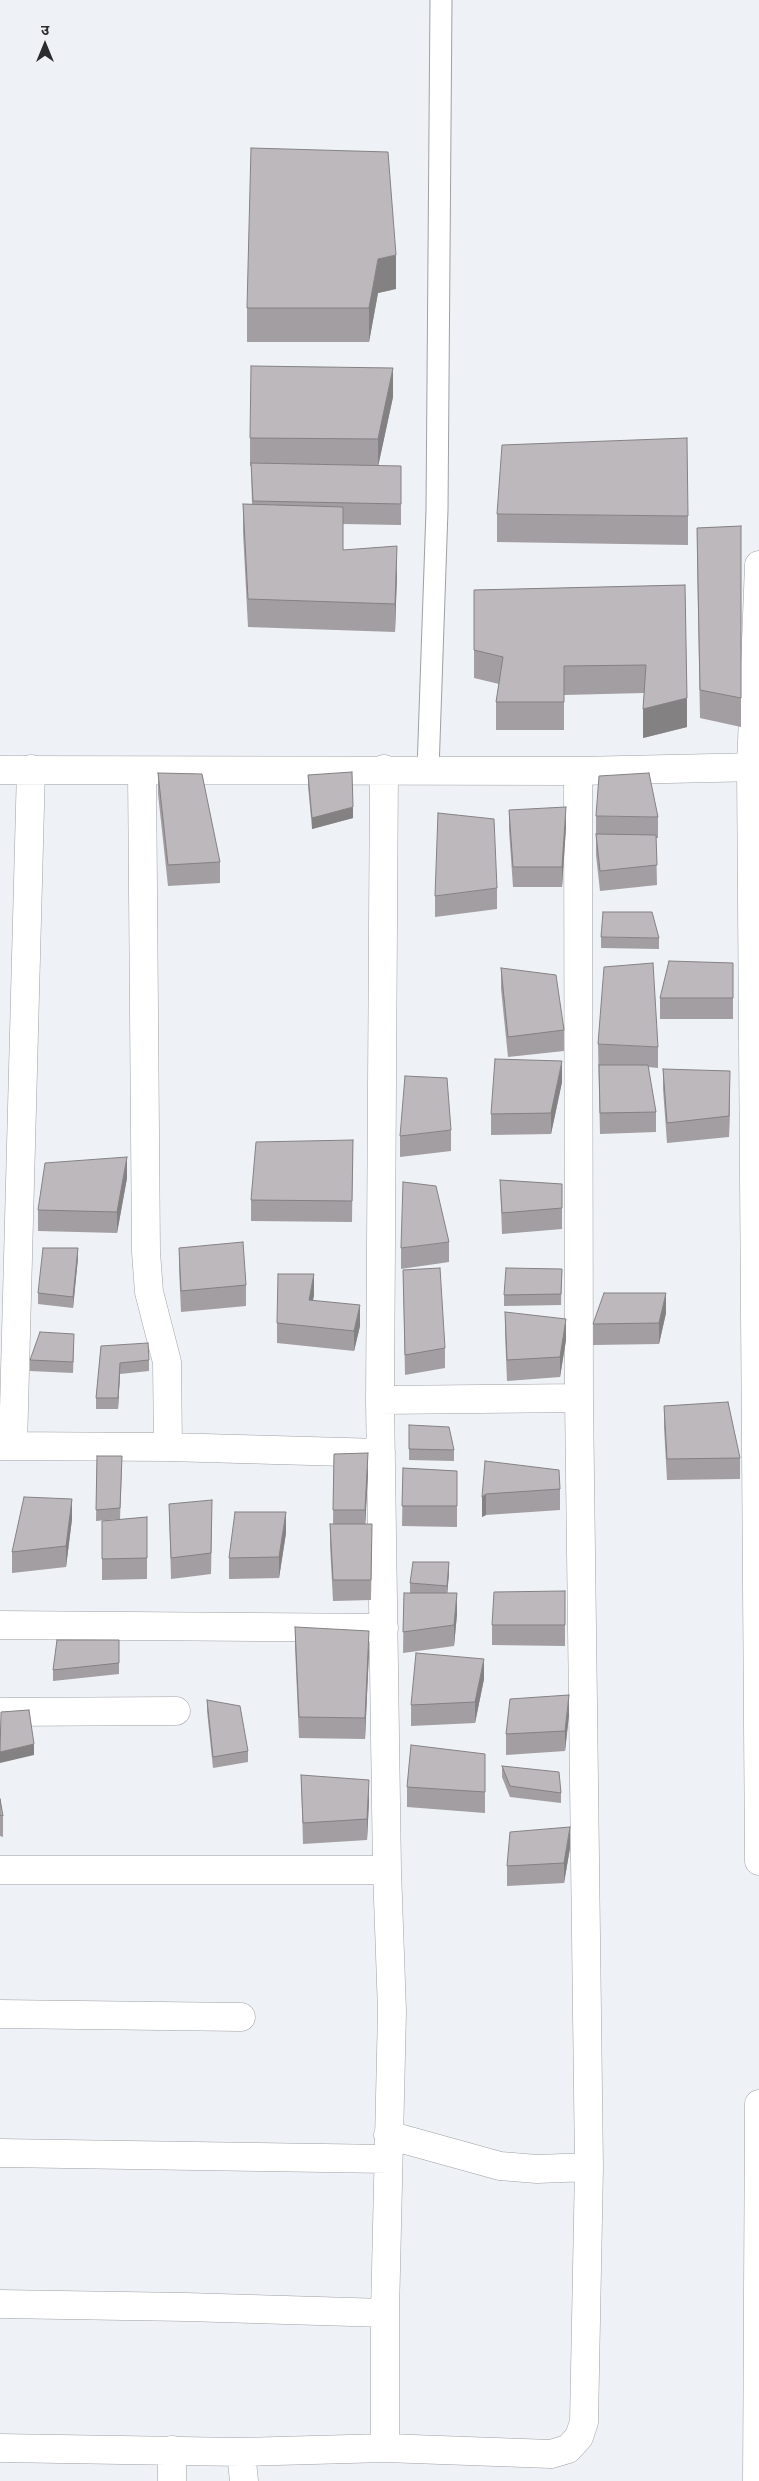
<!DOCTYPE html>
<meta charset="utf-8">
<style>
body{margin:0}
#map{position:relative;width:759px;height:2481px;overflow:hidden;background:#eef1f5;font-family:Roboto,"Noto Sans Devanagari",sans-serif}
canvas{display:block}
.north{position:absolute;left:20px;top:20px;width:50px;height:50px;-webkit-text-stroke:4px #eef1f5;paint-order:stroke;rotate:0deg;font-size:14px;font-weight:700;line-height:20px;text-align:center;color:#2b2c2e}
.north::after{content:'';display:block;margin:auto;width:18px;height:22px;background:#2b2c2e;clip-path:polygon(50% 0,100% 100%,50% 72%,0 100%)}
</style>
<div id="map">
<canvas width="759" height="2481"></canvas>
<div class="north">उ</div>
</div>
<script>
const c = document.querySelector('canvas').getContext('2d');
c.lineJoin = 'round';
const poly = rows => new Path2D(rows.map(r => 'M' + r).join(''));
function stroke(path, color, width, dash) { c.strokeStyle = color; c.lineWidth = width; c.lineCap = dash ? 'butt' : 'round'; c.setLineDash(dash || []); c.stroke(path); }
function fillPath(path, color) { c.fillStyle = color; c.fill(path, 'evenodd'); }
const service = poly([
 [428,770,437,510,441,0]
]);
const minor = poly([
 [759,565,751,767,759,1861],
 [384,769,380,1400,387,1870,392,2011,385,2313,385,2448],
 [0,770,578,771,759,767],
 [142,771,146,1252,149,1292,167,1362,168,1447],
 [380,1400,579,1398],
 [0,1446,168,1447,381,1453],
 [13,1446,31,769],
 [0,1625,384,1628],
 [0,1712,176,1711],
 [0,1870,387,1870],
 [0,2014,241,2017],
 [388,2135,500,2166,537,2169,589,2167],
 [0,2153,388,2159],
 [0,2304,186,2307,385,2313],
 [0,2448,241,2452,385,2448,551,2454,568,2449,579,2437,584,2422,589,2167,579,1398,578,771],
 [241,2452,244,2481],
 [172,2481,172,2450],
 [757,2481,759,2104]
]);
const wall = poly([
 [396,289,378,293,369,342,247,342,247,308],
 [393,397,378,466,401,466,401,525,343,524,343,550,397,574,395,632,248,627,243,532,243,504,252,504,251,466,250,466,250,438],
 [497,514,688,516,688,545,497,542],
 [741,526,741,727,700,718,697,556,697,528],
 [685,585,687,727,643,738,644,693,564,695,564,730,496,730,496,702,499,684,474,678,474,590],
 [158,773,220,862,220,883,168,886,158,794],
 [308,775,353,818,312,829,308,786],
 [509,810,566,827,562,887,513,887,509,830],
 [596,816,658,817,658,838,656,838,657,885,600,891,596,855],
 [497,888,497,909,435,917,435,896],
 [601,937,659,938,659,949,601,948],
 [733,963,733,1019,660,1019,660,998],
 [501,968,564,1030,564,1051,508,1057,501,989],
 [598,1044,658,1047,658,1068,648,1067,656,1112,656,1132,600,1134],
 [663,1069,730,1092,729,1137,667,1143,663,1089],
 [562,1082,551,1134,491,1135,491,1114],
 [451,1130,451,1151,400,1157,400,1136],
 [353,1140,352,1222,251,1221,251,1200],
 [127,1178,117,1233,38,1231,38,1210],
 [500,1180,562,1184,562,1229,502,1234],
 [449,1242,449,1262,401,1269,401,1248],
 [179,1248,246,1285,246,1306,181,1312,179,1268],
 [78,1258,73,1308,38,1304,38,1293],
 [562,1269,561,1305,504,1306,504,1295],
 [403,1270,445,1348,445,1368,405,1375],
 [314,1295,313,1300,360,1326,354,1351,277,1343,277,1323],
 [505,1312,566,1340,560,1377,507,1381,505,1333],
 [666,1313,659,1344,593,1345,593,1324],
 [74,1345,73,1373,30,1371,30,1360],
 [101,1346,149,1360,149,1371,120,1374,118,1409,96,1409,96,1398],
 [664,1406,740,1458,740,1479,667,1480,664,1427],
 [409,1425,454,1450,454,1461,409,1460],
 [334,1454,368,1474,365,1524,372,1545,371,1600,333,1601,330,1545,330,1524,333,1524],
 [97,1456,122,1467,120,1519,96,1521],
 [485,1461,560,1489,560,1510,486,1515,482,1517],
 [403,1468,457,1471,457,1527,402,1526],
 [169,1504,212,1521,211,1574,171,1579],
 [147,1517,147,1579,102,1580,102,1521],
 [72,1519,66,1567,12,1573,12,1552],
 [286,1533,279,1578,229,1579,229,1558],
 [449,1573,447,1593,457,1614,454,1646,403,1653,404,1593,410,1593,410,1583],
 [565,1591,565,1646,492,1645,492,1625],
 [295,1627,369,1651,365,1739,299,1738,295,1647],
 [119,1640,119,1674,53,1681,53,1670],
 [484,1679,475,1723,411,1726,411,1705],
 [207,1700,248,1751,248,1762,213,1768,207,1711],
 [569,1715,565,1751,506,1755,506,1734],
 [485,1754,485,1813,407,1807,407,1787],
 [502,1766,561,1793,561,1803,510,1797,502,1777],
 [301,1775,369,1801,367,1840,303,1844],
 [0,1799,3,1816,3,1837,0,1836],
 [570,1848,564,1883,507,1886,507,1866]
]);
const shadedWall = poly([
 [396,255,396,289,378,293,369,342,369,308,378,259],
 [393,368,393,397,378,467,378,439],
 [397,546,397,574,395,632,395,604],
 [687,698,687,727,643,738,643,709],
 [353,807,353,818,312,829,312,818],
 [566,807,566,827,562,887,562,867],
 [562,1061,562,1082,551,1134,551,1113],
 [730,1071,730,1092,729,1137,729,1116],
 [127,1157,127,1178,117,1233,117,1212],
 [78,1248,78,1258,73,1308,73,1297],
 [314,1274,314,1295,309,1321,309,1300],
 [666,1293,666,1313,659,1344,659,1323],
 [360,1305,360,1326,354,1351,354,1331],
 [566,1319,566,1340,560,1377,560,1357],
 [120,1363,120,1374,118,1409,118,1398],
 [368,1453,368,1474,365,1530,365,1510],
 [486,1494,486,1515,482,1517,482,1497],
 [72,1499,72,1519,66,1567,66,1546],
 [286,1512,286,1533,279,1578,279,1557],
 [449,1562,449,1573,447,1597,447,1586],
 [457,1593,457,1614,454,1646,454,1625],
 [369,1631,369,1651,365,1739,365,1718],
 [484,1659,484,1679,475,1723,475,1702],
 [569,1695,569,1715,565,1751,565,1731],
 [34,1744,34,1755,0,1763,0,1752],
 [369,1780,369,1801,367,1840,367,1819],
 [570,1827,570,1848,564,1883,564,1863]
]);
const building = poly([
 [251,148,388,152,396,255,378,259,369,308,247,308,251,148],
 [251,366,393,368,378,439,250,438,251,366],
 [687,438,688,516,497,514,502,445,687,438],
 [251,463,401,466,401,504,253,501,251,463],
 [243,504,343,507,343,550,397,546,395,604,248,599,243,504],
 [741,526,741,698,700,690,697,528,741,526],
 [685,585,687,698,643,709,646,665,564,666,564,702,496,702,503,657,474,650,474,590,685,585],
 [352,772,353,807,312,818,308,775,352,772],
 [158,773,202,774,220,862,168,865,158,773],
 [649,773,658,817,596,816,599,776,649,773],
 [566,807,562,867,513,867,509,810,566,807],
 [438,813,494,819,497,888,435,896,438,813],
 [596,834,656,835,657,865,600,871,596,834],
 [603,912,652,912,659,938,601,937,603,912],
 [669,961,733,963,733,998,660,998,669,961],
 [653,963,658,1047,598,1044,604,967,653,963],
 [501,968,556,975,564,1030,508,1037,501,968],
 [495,1059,562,1061,551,1113,491,1114,495,1059],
 [599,1065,648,1065,656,1112,600,1113,599,1065],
 [663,1069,730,1071,729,1116,667,1123,663,1069],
 [405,1076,447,1078,451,1130,400,1136,405,1076],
 [353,1140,352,1201,251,1200,256,1142,353,1140],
 [127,1157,117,1212,38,1210,45,1163,127,1157],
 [500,1180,562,1184,562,1208,502,1213,500,1180],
 [403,1182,436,1186,449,1242,401,1248,403,1182],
 [243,1242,246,1285,181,1291,179,1248,243,1242],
 [43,1248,78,1248,73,1297,38,1293,43,1248],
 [440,1268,445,1348,405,1355,403,1270,440,1268],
 [506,1268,562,1269,561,1294,504,1295,506,1268],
 [278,1274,314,1274,309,1300,360,1305,354,1331,277,1323,278,1274],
 [604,1293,666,1293,659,1323,593,1324,604,1293],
 [505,1312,566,1319,560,1357,507,1360,505,1312],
 [40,1332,74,1334,73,1362,30,1360,40,1332],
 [148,1343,149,1360,120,1363,118,1398,96,1398,101,1346,148,1343],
 [728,1402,740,1458,667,1459,664,1406,728,1402],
 [409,1425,449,1427,454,1450,409,1449,409,1425],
 [368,1453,365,1510,333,1510,334,1454,368,1453],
 [97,1456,122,1456,120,1508,96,1510,97,1456],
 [485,1461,559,1470,560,1489,486,1494,482,1497,485,1461],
 [403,1468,457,1471,457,1506,402,1506,403,1468],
 [24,1497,72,1499,66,1546,12,1552,24,1497],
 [212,1500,211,1553,171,1558,169,1504,212,1500],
 [235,1512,286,1512,279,1557,229,1558,235,1512],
 [147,1517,147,1558,102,1559,102,1521,147,1517],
 [330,1524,372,1524,371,1580,333,1580,330,1524],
 [413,1562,449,1562,447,1586,410,1583,413,1562],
 [565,1591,565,1625,492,1625,494,1592,565,1591],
 [404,1593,457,1593,454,1625,403,1632,404,1593],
 [295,1627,369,1631,365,1718,299,1717,295,1627],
 [57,1640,119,1640,119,1663,53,1670,57,1640],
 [416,1653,484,1659,475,1702,411,1705,416,1653],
 [569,1695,565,1731,506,1734,510,1699,569,1695],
 [207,1700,240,1706,248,1751,213,1757,207,1700],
 [29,1710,34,1744,0,1752,1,1712,29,1710],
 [411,1745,485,1754,485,1792,407,1787,411,1745],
 [502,1766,559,1772,561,1793,510,1786,502,1766],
 [301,1775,369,1780,367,1819,303,1823,301,1775],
 [0,1799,3,1816,0,1815,0,1799],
 [570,1827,564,1863,507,1866,510,1832,570,1827]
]);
stroke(service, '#9ea0a4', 23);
stroke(minor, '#9ea0a4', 29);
stroke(service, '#fff', 21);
stroke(minor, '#fff', 28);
fillPath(wall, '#a29ea1');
fillPath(shadedWall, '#848183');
fillPath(building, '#bcb8bb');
stroke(building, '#848183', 1);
</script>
